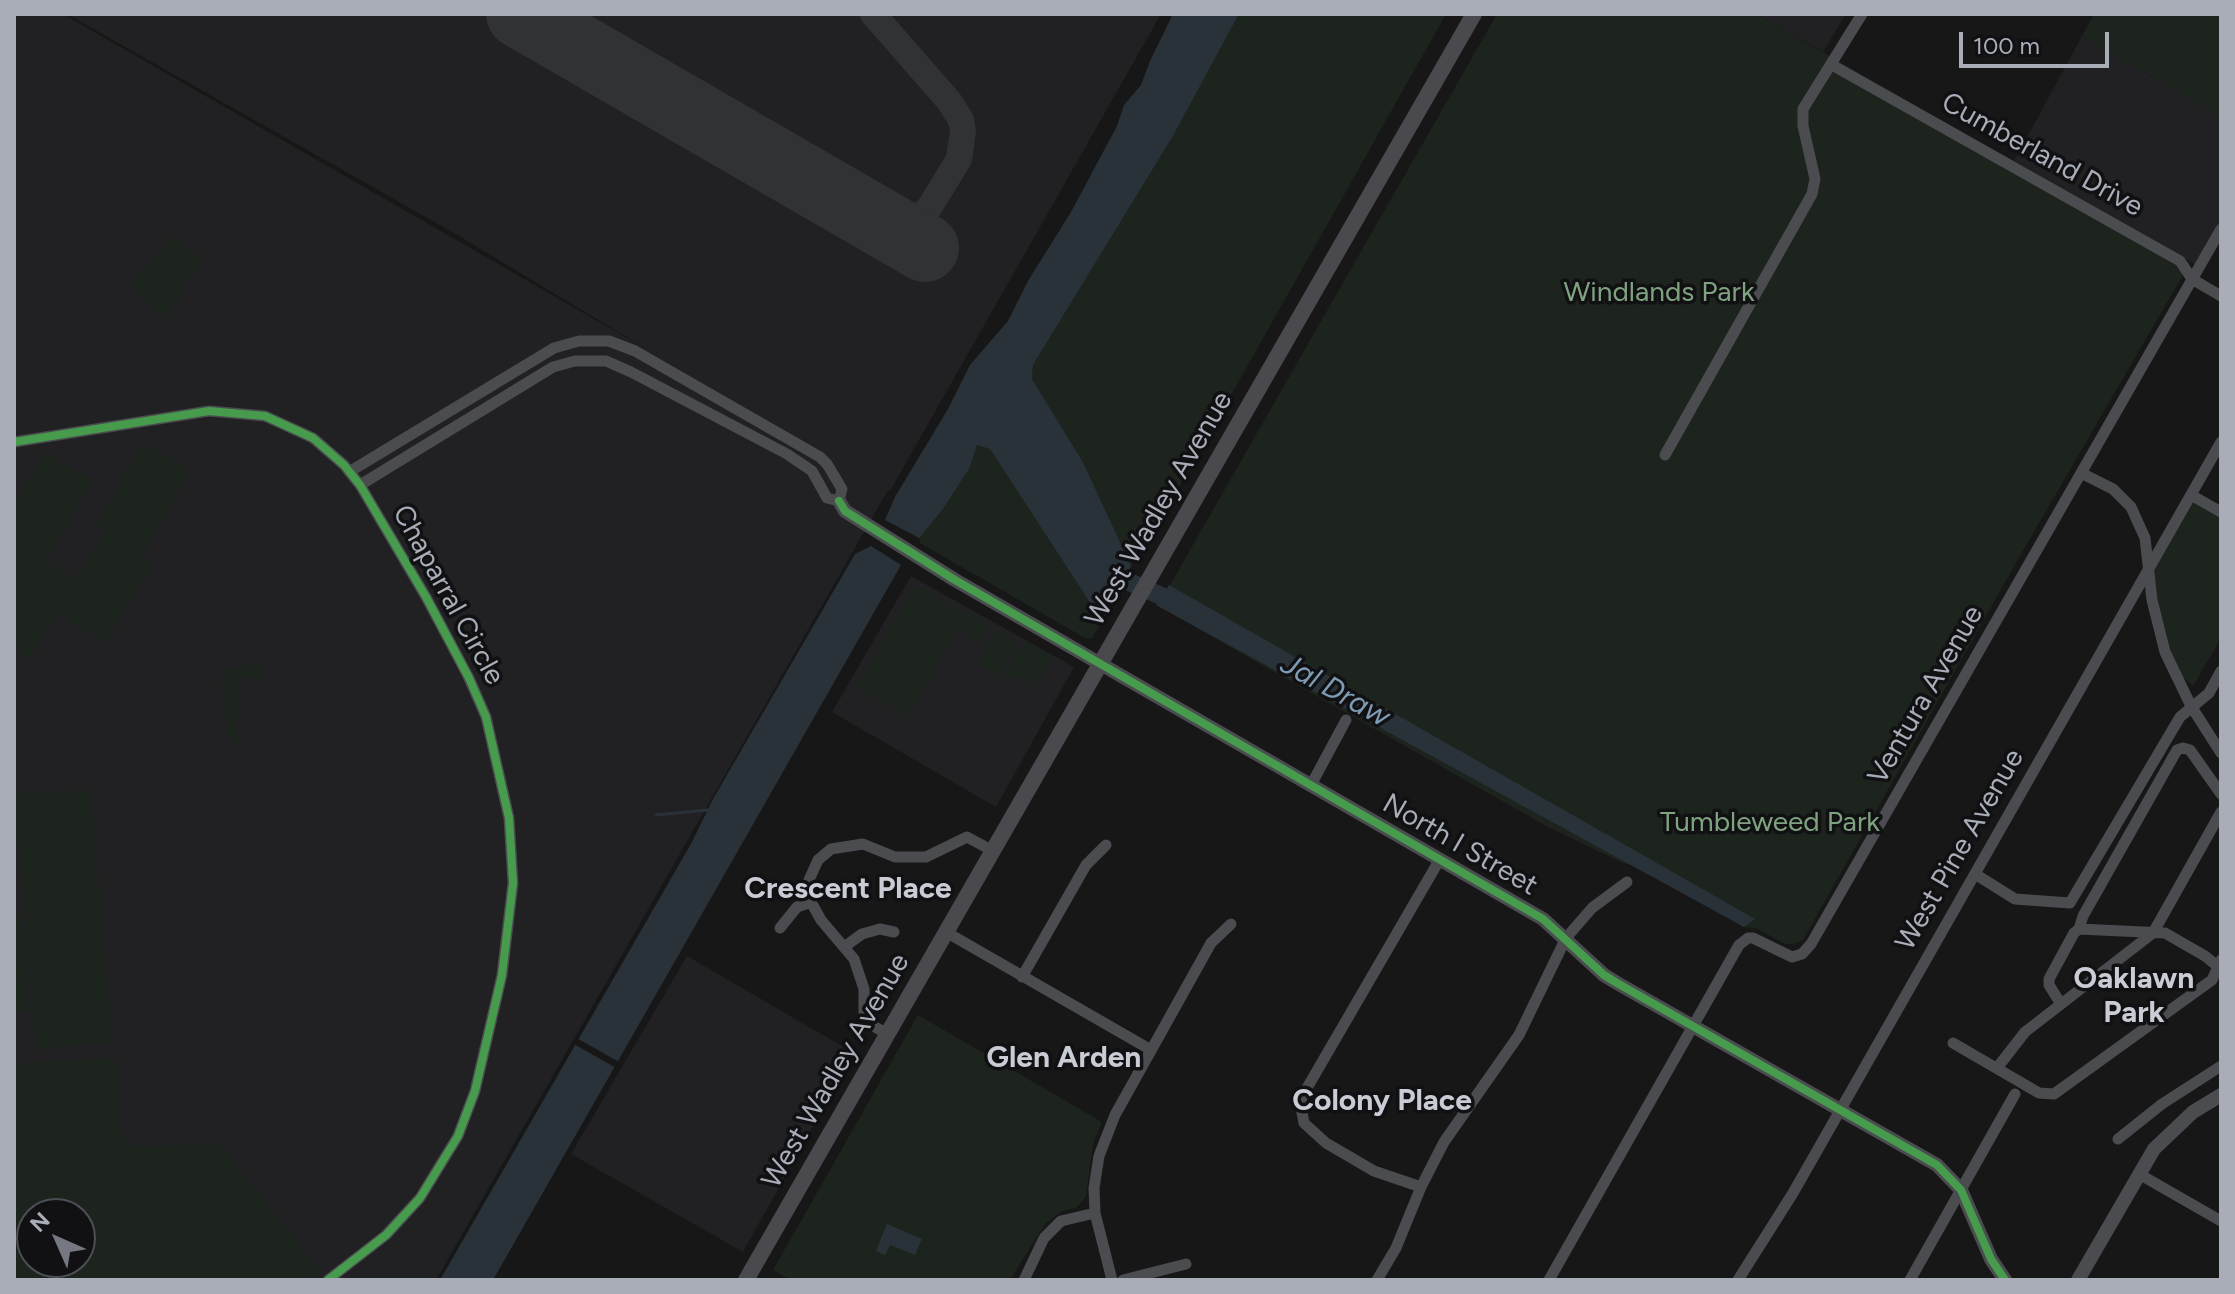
<!DOCTYPE html>
<style>
body{margin:0}
#map{position:relative;width:2235px;height:1294px;overflow:hidden;background:#171717;font-family:Figtree,sans-serif}
canvas{display:block}
.frame{position:absolute;inset:0;border:16px solid #a8adb8;pointer-events:none}
.north{position:absolute;left:16px;top:1198px;width:80px;height:80px;box-sizing:border-box;background:#111113;border:2px solid #4d4f55;border-radius:50%;rotate:315deg;font-size:22px;font-weight:700;line-height:32px;text-align:center;color:#a8adb8}
.north::after{content:'';display:block;margin:auto;width:28px;height:36px;background:#757880;clip-path:polygon(50% 0,100% 100%,50% 72%,0 100%)}
.scale{position:absolute;left:1959px;top:32px;width:150px;height:36px;box-sizing:border-box;border:4px solid #a8adb8;border-top:0;padding-left:10px;font-size:24px;line-height:28px;white-space:nowrap;color:#a8adb8;-webkit-text-stroke:6px #111113;paint-order:stroke}
</style>
<div id="map">
<canvas width="2235" height="1294"></canvas>
<div class="frame"></div>
<div class="north">N</div>
<div class="scale">100 m</div>
</div>
<script>
const c = document.querySelector('canvas').getContext('2d');
c.lineJoin = 'round';
function fillPath(path, color) { c.fillStyle = color; c.fill(path, 'evenodd'); }
const poly = rows => new Path2D(rows.map(r => 'M' + r).join(''));
function stroke(path, color, width, dash) { c.strokeStyle = color; c.lineWidth = width; c.lineCap = dash ? 'butt' : 'round'; c.setLineDash(dash || []); c.stroke(path); }
function drawText(font, color, halo, rows, align = 'center') {
  c.font = font + ' Figtree,sans-serif'; c.lineWidth = 7; c.setLineDash([]); c.textBaseline = 'middle'; c.strokeStyle = halo; c.fillStyle = color; for (const [text, x, y, turn = 0] of rows) {
    c.save(); c.translate(x, y); c.rotate((+turn || 0) * Math.PI / 180); c.textAlign = isNaN(turn) ? turn : align; if (halo) c.strokeText(text, 0, 0); c.fillText(text, 0, 0); c.restore();
  }
}
const built = poly([
 [14,14,63,14,653,353,454,233,67,14,1161,14,890,491,888,490,436,1280,14,1280],
 [32,1214,80,1214,80,1262,32,1262],
 [1756,14,1846,14,1823,52],
 [2082,36,2221,116,2221,221,2196,265,2014,161],
 [911,576,1074,667,996,807,832,712],
 [687,956,854,1053,743,1252,571,1154]
]);
const green = poly([
 [1239,14,1446,14,1156,528,1131,566,1083,462,1032,379,1033,365,1173,136],
 [1497,14,1756,14,2190,263,2017,561,1803,940,1794,944,1785,944,1758,929,1744,927,1645,869,1623,863,1548,827,1158,606],
 [2094,14,2221,14,2221,116,2082,36],
 [173,235,203,260,180,287,185,292,164,318,129,287],
 [142,444,190,470,141,558,151,565,106,642,56,613,30,658,14,649,14,505,44,452,93,480,45,561,77,579,105,531,96,525],
 [977,444,990,449,1102,621,1092,638,1085,638,920,543,919,538,943,509,969,469],
 [2191,495,2221,512,2221,638,2193,686,2173,669,2149,568],
 [914,586,959,611,950,628,956,632,908,717,857,687],
 [962,610,990,626,981,642,953,626],
 [996,630,1014,641,1016,646,999,676,977,664],
 [1024,640,1054,657,1037,685,1022,676,1009,680,1003,676],
 [264,664,266,683,261,683,260,677,242,678,242,685,236,686,239,713,235,714,236,732,239,733,240,741,235,741,226,733,221,678,230,667],
 [90,790,112,1041,36,1050,14,793],
 [21,916,29,1011,14,1012,14,917],
 [918,1015,1102,1122,1093,1144,1086,1197,1076,1208,1062,1211,1045,1224,1010,1280,791,1280,773,1270],
 [114,1057,121,1135,136,1147,219,1143,321,1272,304,1280,14,1280,14,1070,16,1064],
 [32,1214,80,1214,80,1262,32,1262]
]);
const water = poly([
 [1173,14,1239,14,1173,136,1033,365,1032,379,1083,462,1131,566,1102,621,990,449,977,445,969,469,943,509,919,538,885,520,895,497,948,409,970,365,1008,321,1028,281,1071,212,1117,126,1124,105,1141,85,1150,61],
 [871,546,901,565,493,1280,440,1280,692,842,713,799,855,554],
 [1169,585,1755,919,1744,927,1156,605],
 [887,1224,922,1239,915,1255,890,1245,885,1255,876,1251]
]);
const pier = poly([
 [575,1037,619,1062,616,1068,572,1043]
]);
const stream = poly([
 [656,815,708,810]
]);
const river = poly([
 [1109,563,1118,577,1182,605]
]);
const taxiway = poly([
 [873,218,904,222,922,215,929,208,959,159,963,131,961,120,949,101,873,14]
]);
const runway = poly([
 [520,14,925,248]
]);
const minor = poly([
 [1832,65,2180,261,2192,279,2221,296],
 [14,442,209,411,265,416,313,438,344,465,360,485,426,597,469,678,486,717,509,818,513,883,502,975,475,1091,458,1136,420,1198,386,1235,328,1280],
 [1665,455,1812,194,1815,179,1803,126,1803,109,1862,14],
 [349,472,554,348,579,341,609,341,635,351,820,457,827,464,842,489,839,501,827,498,812,471,787,454,631,372,606,361,575,361,553,367,360,485],
 [2081,473,2113,489,2131,507,2145,538,2152,600,2165,652,2191,706,2221,753],
 [2191,495,2221,512],
 [1311,785,1346,720],
 [1975,874,2015,899,2070,903,2180,717,2209,693,2221,671],
 [780,928,797,907,811,902],
 [2079,929,2083,916,2177,750,2183,748,2190,750,2221,794],
 [946,932,1151,1050],
 [844,947,862,934,880,929,894,932],
 [1022,977,1086,865,1106,845],
 [2061,1004,2049,985,2049,979,2074,933,2079,929,2165,933,2205,956,2221,969],
 [887,1034,870,1024,864,1017,864,989,854,959,821,920,811,902,809,880,818,860,831,849,863,844,895,857,926,857,967,837,993,851],
 [1953,1043,2039,1093,2054,1094,2212,980,2221,960],
 [1997,1068,2025,1032,2153,933,2221,812],
 [2118,1139,2162,1104,2221,1066],
 [2139,1174,2221,1221],
 [1421,1187,1374,1171,1326,1143,1304,1123,1301,1107,1307,1088,1440,859],
 [1024,1280,1044,1238,1061,1221,1095,1213],
 [1112,1280,1095,1213,1094,1188,1099,1156,1115,1115,1211,943,1231,924],
 [1123,1280,1186,1264],
 [1377,1280,1396,1248,1421,1187,1444,1142,1519,1035,1566,938,1592,908,1627,882],
 [1549,1280,1739,945,1748,938,1753,938,1792,957,1802,954,1811,944,2221,229],
 [1738,1280,1793,1193,2221,442],
 [1910,1280,2015,1094]
]);
const tertiary = poly([
 [839,501,845,511,955,580,1543,919,1604,975,1617,983,1937,1165,1961,1190,1991,1259,2005,1280],
 [2078,1280,2154,1149,2193,1112,2221,1095]
]);
const secondary = poly([
 [746,1280,1474,14]
]);
const cycleway = poly([
 [14,442,209,411,265,416,313,438,344,465,360,485,426,597,469,678,486,717,509,818,513,883,502,975,475,1091,458,1136,420,1198,386,1235,328,1280],
 [839,501,845,511,955,580,1543,919,1604,975,1617,983,1937,1165,1961,1190,1991,1259,2005,1280]
]);
const streetNames = [
 ["Cumberland Drive",2042,155,29],
 ["West Wadley Avenue",1159,509,-60],
 ["Chaparral Circle",448,595,61],
 ["Ventura Avenue",1926,695,-60],
 ["North I Street",1460,845,30],
 ["West Pine Avenue",1960,850,-60],
 ["West Wadley Avenue",836,1071,-60]
];
const parkNames = [
 ["Windlands Park",1659,293],
 ["Tumbleweed Park",1770,823]
];
const waterNames = [
 ["Jal Draw",1335,691,29]
];
const neighbourhoodNames = [
 ["Crescent Place",848,889],
 ["Oaklawn",2134,979],
 ["Park",2134,1013],
 ["Glen Arden",1064,1058],
 ["Colony Place",1382,1101]
];
fillPath(built, '#212123');
fillPath(green, '#1d241e');
fillPath(water, '#2a3239');
fillPath(pier, '#171717');
stroke(stream, '#2a3239', 3);
stroke(river, '#2a3239', 18);
stroke(taxiway, '#313233', 26);
stroke(runway, '#313233', 68);
stroke(minor, '#4b4c50', 11);
stroke(tertiary, '#4b4c50', 14);
stroke(secondary, '#4a4a4e', 16);
stroke(cycleway, '#469c4c', 8);
drawText('28px', '#a8adb8', '#111113', streetNames);
drawText('28px', '#7fa381', '#111113', parkNames);
drawText('italic 30px', '#7f9bb3', '#111113', waterNames);
drawText('bold 30px', '#c9ccd4', '#111113', neighbourhoodNames);
</script>
